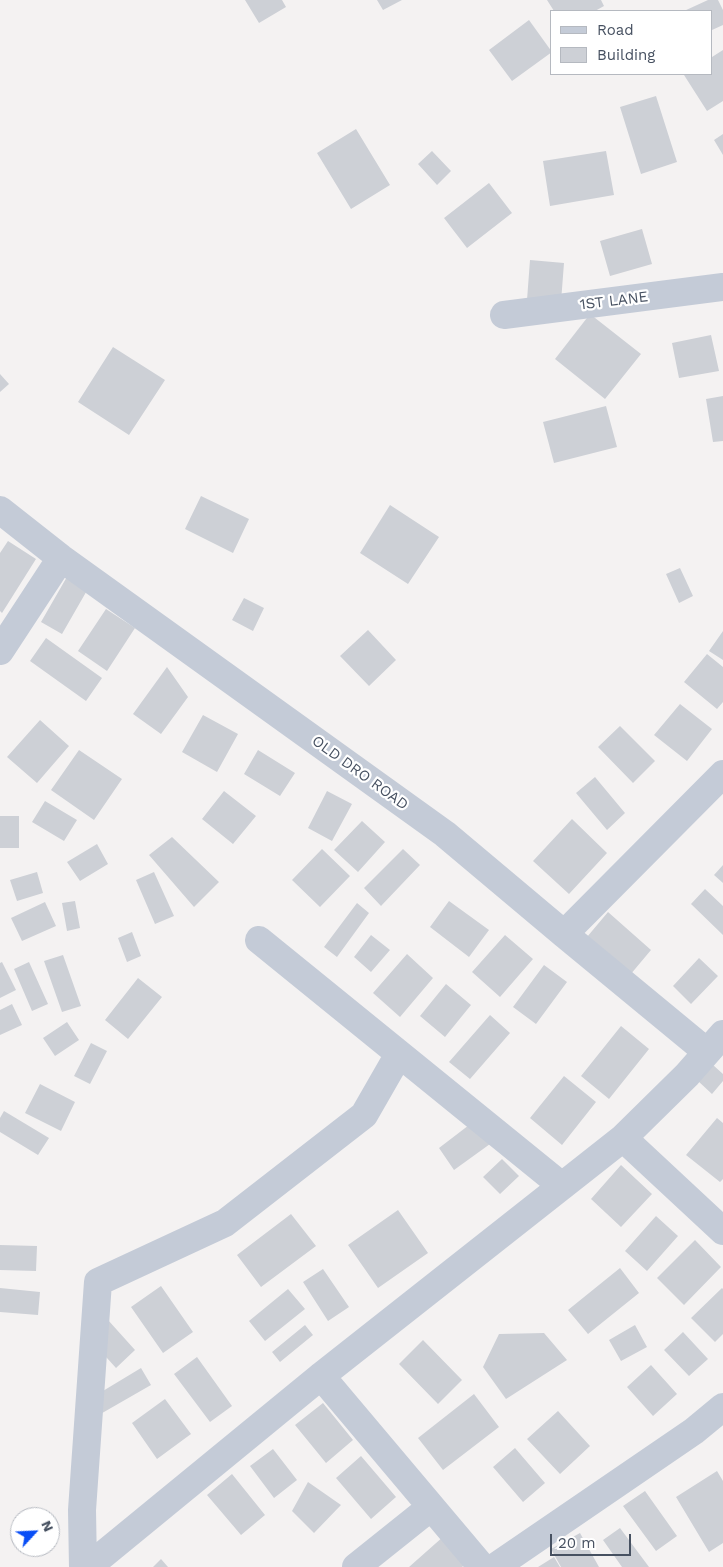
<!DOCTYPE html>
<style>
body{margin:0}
#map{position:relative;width:723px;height:1567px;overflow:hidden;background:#f4f2f2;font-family:"Work Sans",sans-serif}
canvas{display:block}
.legend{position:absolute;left:550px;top:10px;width:162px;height:65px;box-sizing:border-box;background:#fff;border:1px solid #b5b9c0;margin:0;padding:6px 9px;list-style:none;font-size:15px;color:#475161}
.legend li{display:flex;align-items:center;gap:10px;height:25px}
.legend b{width:25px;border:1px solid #b5b9c0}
.north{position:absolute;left:10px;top:1507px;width:50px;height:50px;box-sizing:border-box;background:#fff;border:1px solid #b5b9c0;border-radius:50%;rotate:65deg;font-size:14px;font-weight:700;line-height:20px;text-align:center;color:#475161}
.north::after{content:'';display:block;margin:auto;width:18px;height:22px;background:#094ef6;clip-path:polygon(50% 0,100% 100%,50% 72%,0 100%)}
.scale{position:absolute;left:550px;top:1534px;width:81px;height:22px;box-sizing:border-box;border:2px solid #475161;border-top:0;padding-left:6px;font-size:15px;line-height:18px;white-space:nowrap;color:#475161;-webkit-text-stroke:4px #fff;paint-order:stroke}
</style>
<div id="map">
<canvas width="723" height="1567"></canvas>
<ul class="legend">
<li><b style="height:6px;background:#c4cbd7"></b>Road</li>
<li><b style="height:14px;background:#cdd0d6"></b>Building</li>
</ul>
<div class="north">N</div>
<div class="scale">20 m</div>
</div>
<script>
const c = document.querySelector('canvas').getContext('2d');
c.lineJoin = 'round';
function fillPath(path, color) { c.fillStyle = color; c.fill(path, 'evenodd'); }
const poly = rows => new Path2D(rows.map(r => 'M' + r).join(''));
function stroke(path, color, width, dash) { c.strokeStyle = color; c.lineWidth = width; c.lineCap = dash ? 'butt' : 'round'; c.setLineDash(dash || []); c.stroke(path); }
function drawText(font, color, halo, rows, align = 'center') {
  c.font = font + ' "Work Sans",sans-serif'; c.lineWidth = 4.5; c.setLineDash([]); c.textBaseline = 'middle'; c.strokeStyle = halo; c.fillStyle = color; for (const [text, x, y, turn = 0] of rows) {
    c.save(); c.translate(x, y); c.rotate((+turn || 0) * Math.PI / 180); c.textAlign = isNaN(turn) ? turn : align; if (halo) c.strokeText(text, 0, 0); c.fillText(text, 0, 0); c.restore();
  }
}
const building = poly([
 [245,0,282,0,286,7,259,23],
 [377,0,402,0,383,10],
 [547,0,601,0,604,6,595,11,554,11],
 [708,0,718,0,723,10,723,25,712,30,712,11,684,11],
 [529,20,552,52,512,81,489,50],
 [723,50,723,101,707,111,684,75,712,74,712,57],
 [656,96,677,162,641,174,620,107],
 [356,129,390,185,351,209,317,153],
 [723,134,723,155,714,140],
 [432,151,451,171,437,185,418,164],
 [606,151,614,195,550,206,543,161],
 [489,183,512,213,467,248,444,218],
 [642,229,652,264,610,276,600,241],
 [530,260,564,263,561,302,527,300],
 [590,314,641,354,605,399,555,359],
 [711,335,719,371,679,378,672,343],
 [113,347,165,380,129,435,78,402],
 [0,374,9,384,0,392],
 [723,396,723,441,713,442,706,399],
 [606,406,617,447,554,463,543,422],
 [201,496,249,519,233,553,185,529],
 [390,505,439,537,408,584,360,553],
 [8,541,36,559,2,613,0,611,0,553],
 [680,568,693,596,679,603,666,574],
 [68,575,89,587,62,634,41,622],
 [244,598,264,608,253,631,232,620],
 [106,609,135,628,107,671,78,651],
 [368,630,396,660,369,686,340,656],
 [723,631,723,660,709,651],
 [46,638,102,678,86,701,30,661],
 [707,654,723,667,723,702,717,709,684,682],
 [167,667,188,697,161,734,133,714],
 [680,704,712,729,687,761,654,735],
 [203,715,238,734,217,772,182,752],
 [40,720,69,746,37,783,7,757],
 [620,726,655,761,633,783,598,747],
 [79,750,122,779,94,820,51,790],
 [258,750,295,773,280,796,244,774],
 [595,777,625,813,607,830,576,793],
 [224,791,256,816,233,844,202,819],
 [327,791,352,804,332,841,308,828],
 [45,801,77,820,64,841,32,822],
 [0,816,19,816,19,848,0,848],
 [572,819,607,853,569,894,533,861],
 [362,821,385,842,358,872,334,850],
 [172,837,219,882,194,907,149,855],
 [97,844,108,864,80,881,67,862],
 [322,849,350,876,320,907,292,880],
 [403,849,420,865,381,906,364,888],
 [723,865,723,883,714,875],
 [37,872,43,893,17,901,10,880],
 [154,872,174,916,155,924,136,880],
 [705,889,723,906,723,935,691,904],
 [75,901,80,928,67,931,62,903],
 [449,901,489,930,469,957,430,927],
 [45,902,56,926,22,941,11,918],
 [357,903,369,913,337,957,324,947],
 [608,912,651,950,630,975,587,937],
 [132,932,141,956,127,962,118,938],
 [371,935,390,950,371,972,354,957],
 [505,935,533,959,500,997,472,972],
 [407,954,433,978,400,1017,373,993],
 [63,955,81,1006,62,1012,44,961],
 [699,958,718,976,691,1004,673,986],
 [2,962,16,990,0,998,0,963],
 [29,962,48,1004,32,1011,14,969],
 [544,965,567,982,536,1024,513,1007],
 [138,978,162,997,128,1039,105,1020],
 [446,984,471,1005,445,1037,420,1016],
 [12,1004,22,1025,0,1035,0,1010],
 [490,1015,510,1033,470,1079,449,1062],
 [67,1022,79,1040,55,1056,43,1038],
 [621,1026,649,1049,609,1099,581,1076],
 [91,1043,107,1051,90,1084,74,1076],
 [713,1065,723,1074,723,1081,712,1094,698,1081],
 [564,1076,596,1102,562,1145,530,1118],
 [40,1084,75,1102,61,1131,25,1113],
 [4,1111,49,1138,38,1155,0,1132,0,1118],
 [717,1118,723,1123,723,1179,720,1182,686,1155],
 [473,1122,490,1144,454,1170,439,1148],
 [502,1159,519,1176,500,1194,483,1177],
 [621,1165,652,1194,621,1227,591,1199],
 [398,1210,428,1253,378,1288,348,1245],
 [291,1214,316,1246,261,1287,237,1255],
 [656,1216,678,1236,647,1271,625,1251],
 [695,1240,721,1267,684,1305,657,1278],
 [0,1245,37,1246,36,1271,0,1270],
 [620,1268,639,1293,588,1334,568,1310],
 [323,1269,349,1307,328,1321,303,1282],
 [161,1286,193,1332,163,1353,131,1307],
 [0,1288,40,1292,38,1315,0,1312],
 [722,1288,723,1289,723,1334,715,1342,691,1318],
 [288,1289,305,1309,265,1341,249,1321],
 [108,1320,135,1350,116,1368,89,1338],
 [305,1325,313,1335,280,1362,272,1352],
 [635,1325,647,1347,621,1361,609,1340],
 [683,1332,708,1359,689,1376,664,1350],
 [544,1333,567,1360,506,1399,483,1367,499,1334],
 [423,1340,462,1380,438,1404,399,1364],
 [197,1357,232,1406,210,1422,174,1374],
 [651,1365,677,1394,653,1416,627,1387],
 [141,1368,151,1385,97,1416,88,1400],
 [474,1394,499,1427,443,1470,418,1438],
 [165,1399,191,1434,157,1459,132,1423],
 [323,1403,353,1440,326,1463,295,1425],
 [558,1411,590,1446,560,1474,527,1439],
 [515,1448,545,1483,523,1502,493,1467],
 [273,1449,297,1480,274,1498,250,1466],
 [361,1456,396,1497,371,1519,336,1478],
 [717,1471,723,1481,723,1543,709,1552,676,1497],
 [232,1474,265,1515,241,1535,207,1495],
 [308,1482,341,1505,314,1533,292,1511],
 [645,1491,677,1536,656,1551,623,1506],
 [620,1528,649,1567,622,1567,603,1540],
 [580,1533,599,1567,561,1567,551,1549],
 [444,1536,468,1562,462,1567,409,1567],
 [554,1557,560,1567,538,1567],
 [161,1559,168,1567,153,1567]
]);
const minor = poly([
 [504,315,723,287],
 [0,510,61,558,445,834,564,934,707,1052],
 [0,651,61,558],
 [564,934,723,774],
 [259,940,562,1186],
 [623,1138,723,1231],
 [321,1376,482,1567],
 [83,1567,82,1510,98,1282,225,1223,364,1115,399,1054],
 [88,1567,321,1376,623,1138,687,1075,723,1034],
 [356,1567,431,1507],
 [495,1567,694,1431,723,1407]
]);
const streetNames = [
 ["1ST LANE",614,301,-7],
 ["OLD DRO ROAD",360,773,36]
];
fillPath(building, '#cdd0d6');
stroke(minor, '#c4cbd7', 28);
drawText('15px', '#475161', '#fff', streetNames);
</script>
